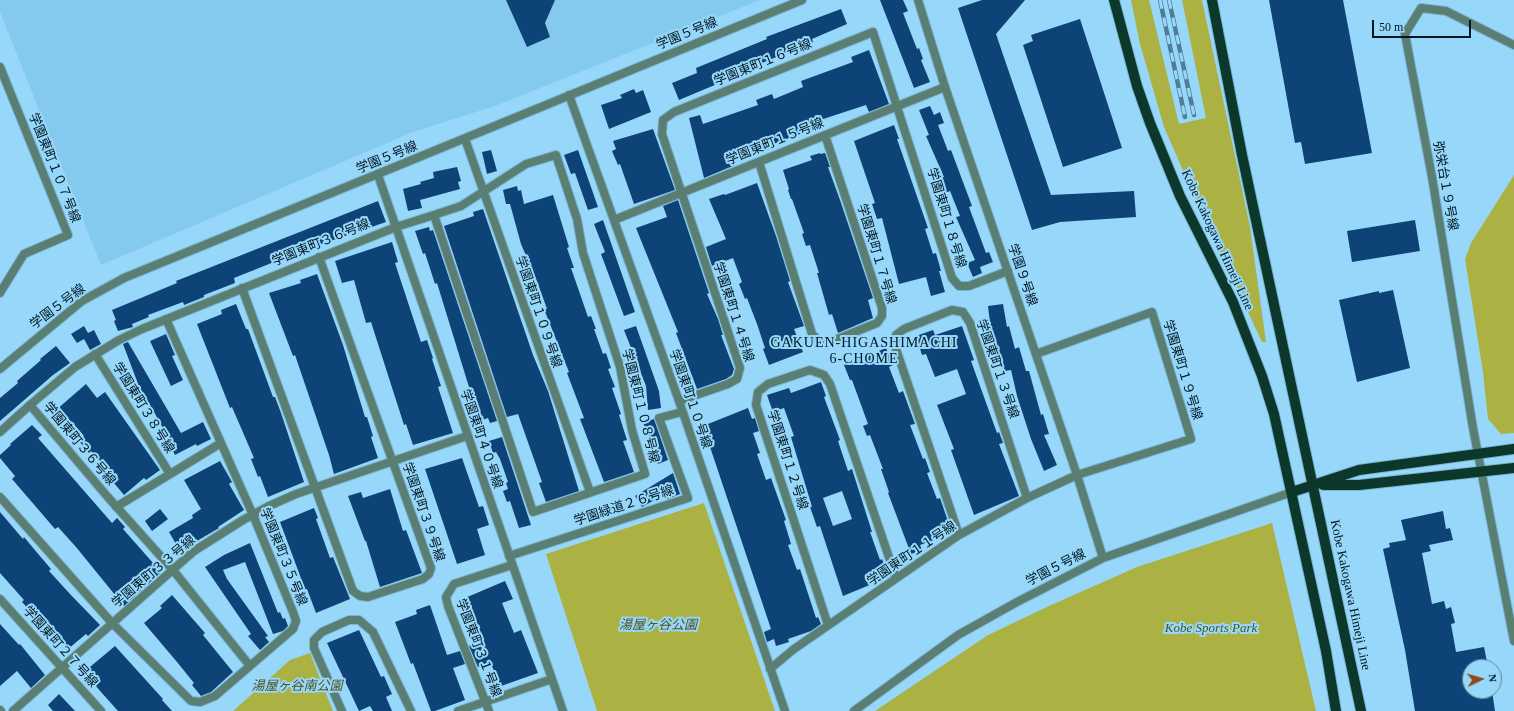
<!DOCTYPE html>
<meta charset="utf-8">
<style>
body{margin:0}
#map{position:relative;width:1514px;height:711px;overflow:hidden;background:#97d8fa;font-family:"Times New Roman",serif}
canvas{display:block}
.north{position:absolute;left:1462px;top:659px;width:40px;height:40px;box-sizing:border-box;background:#97d8fa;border:1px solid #5b8aa4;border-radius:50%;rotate:85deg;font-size:11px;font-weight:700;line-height:16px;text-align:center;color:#001622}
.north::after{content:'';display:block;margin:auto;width:14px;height:18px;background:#8d4a1c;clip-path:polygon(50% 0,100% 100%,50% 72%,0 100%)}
.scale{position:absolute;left:1372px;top:20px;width:99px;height:18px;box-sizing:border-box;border:2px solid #001622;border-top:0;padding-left:5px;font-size:12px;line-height:14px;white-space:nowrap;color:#001622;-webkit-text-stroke:3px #97d8fa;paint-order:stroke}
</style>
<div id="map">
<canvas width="1514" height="711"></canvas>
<div class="north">N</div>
<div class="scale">50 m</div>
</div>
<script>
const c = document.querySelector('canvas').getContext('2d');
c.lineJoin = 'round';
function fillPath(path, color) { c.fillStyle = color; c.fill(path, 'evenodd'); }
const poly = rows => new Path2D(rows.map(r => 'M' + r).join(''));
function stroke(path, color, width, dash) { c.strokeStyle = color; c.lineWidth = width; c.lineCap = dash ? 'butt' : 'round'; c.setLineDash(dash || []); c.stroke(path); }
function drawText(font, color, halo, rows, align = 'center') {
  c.font = font + ' "Times New Roman","Noto Sans JP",serif'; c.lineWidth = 4; c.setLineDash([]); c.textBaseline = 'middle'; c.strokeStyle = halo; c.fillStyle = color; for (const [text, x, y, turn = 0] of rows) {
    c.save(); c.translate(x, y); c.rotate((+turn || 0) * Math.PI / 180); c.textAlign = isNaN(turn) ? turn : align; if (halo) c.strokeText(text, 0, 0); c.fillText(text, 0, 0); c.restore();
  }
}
const built = poly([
 [0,0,760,0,495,106,413,132,101,265,0,12]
]);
const green = poly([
 [1131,0,1149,0,1179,124,1206,118,1182,0,1202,0,1250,227,1266,342,1262,342,1203,216,1164,127,1140,44],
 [1514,175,1514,433,1501,434,1488,419,1483,372,1465,259,1471,243],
 [704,503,775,711,597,711,546,554],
 [1272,523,1316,711,875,711,988,635,1049,606,1137,567],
 [310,653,333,711,233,711,290,660]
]);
const building = poly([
 [506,0,555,0,545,23,550,37,527,47],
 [880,0,903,0,908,11,903,13,917,49,919,48,923,59,921,60,930,82,914,88],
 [982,0,1025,0,996,34,1051,195,1134,191,1136,217,1060,222,1032,230,958,8],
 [1269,0,1343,0,1372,153,1305,164,1301,142,1295,143],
 [841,9,847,24,812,39,813,42,740,72,741,74,679,100,672,83,697,73,696,68,767,39,766,37],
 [1080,19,1122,148,1063,167,1023,45,1033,41,1031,35],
 [869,50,889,104,869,112,866,105,811,123,813,129,768,146,769,149,755,154,752,148,732,156,735,165,704,178,689,118,700,115,703,124,758,105,756,100,772,94,774,99,803,87,801,81,853,62,851,57],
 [634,89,636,93,643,90,651,112,609,129,601,105,622,98,620,95],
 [930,106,934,115,940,112,944,123,938,125,948,151,951,150,972,206,969,207,986,253,989,252,993,262,980,267,982,273,973,277,967,263,975,260,956,217,960,216,950,191,945,193,940,178,944,177,926,136,929,135,919,110],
 [894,125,899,139,897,139,928,228,925,229,933,254,936,253,941,271,939,271,945,292,931,296,926,277,899,284,882,218,877,219,872,204,875,203,854,141],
 [653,129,675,190,634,204,620,164,618,165,612,151,616,149,613,141],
 [491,150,497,171,487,174,482,152],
 [578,150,598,207,588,210,575,173,571,174,564,155],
 [820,153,820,154,825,153,830,167,828,167,840,200,873,298,868,300,873,318,838,333,832,314,829,315,817,273,819,273,810,245,806,246,802,234,804,233,792,199,791,199,788,190,789,189,783,170,812,160,810,156],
 [457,167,461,181,458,182,460,189,420,200,422,208,408,211,403,189,421,184,420,182,434,178,433,172],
 [757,183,776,236,790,281,788,282,804,326,794,329,803,352,769,365,763,349,765,348,757,324,747,298,745,299,739,284,742,282,733,258,712,266,706,247,726,239,709,199,724,194,725,195],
 [517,186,518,191,521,190,524,204,553,195,569,247,567,248,574,268,571,268,588,317,591,316,596,329,594,329,603,354,606,353,611,368,608,369,615,387,612,388,621,414,619,415,627,440,623,441,634,472,604,482,580,419,584,418,567,373,569,372,544,309,547,309,537,281,521,244,510,204,506,204,503,190],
 [678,200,709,293,707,294,718,319,723,335,721,335,734,369,732,375,726,379,697,389,676,333,678,332,636,228,667,217,663,206],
 [378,201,386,222,307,249,264,266,234,278,235,283,204,295,204,297,184,305,183,302,148,315,149,317,132,324,133,327,118,331,114,321,116,320,112,310,177,283,176,281],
 [483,209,533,355,548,391,579,491,546,502,539,483,542,482,518,414,507,417,444,226,474,216,473,212],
 [603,220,635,312,624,316,601,254,605,252,594,224],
 [1415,220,1420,251,1352,262,1347,231],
 [429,227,430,231,433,230,497,421,490,423,488,418,482,420,475,399,473,400,437,283,435,284,425,253,423,254,415,231],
 [392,242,398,262,395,263,421,342,427,340,433,358,432,359,441,386,438,387,453,433,413,445,406,424,404,425,371,322,366,323,354,280,342,283,335,261],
 [317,274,343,345,365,417,367,417,373,436,371,437,378,458,334,474,329,455,295,355,293,356,269,293,301,283,300,280],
 [1393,290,1410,368,1357,382,1339,300,1379,291,1379,293],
 [236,304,246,329,248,329,273,397,275,397,281,413,304,482,268,497,260,476,258,477,251,459,254,458,232,407,230,408,197,324,222,314,221,310],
 [1003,304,1007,327,1009,326,1015,349,1019,347,1026,371,1029,371,1041,415,1043,414,1049,434,1044,435,1057,465,1044,471,1031,439,1017,396,1011,370,1005,371,991,331,988,306],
 [84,326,88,333,94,330,101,344,90,350,84,339,77,343,71,334],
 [636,326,659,391,661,408,648,410,646,386,624,330],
 [962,326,974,360,971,361,997,433,999,432,1003,443,999,444,1019,496,974,515,951,450,954,449,937,405,966,394,957,369,935,377,926,354,922,355,916,336,933,330,935,335],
 [166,334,175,355,172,356,183,380,171,386,150,341],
 [128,342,181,433,203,422,211,439,197,446,196,444,175,455,166,438,168,437,149,403,146,405,123,344],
 [56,346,70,363,53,375,0,421,0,398,18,383,17,381,41,360,40,359],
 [886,348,893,365,889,367,899,393,903,391,915,424,910,425,923,459,925,458,930,472,927,473,937,499,940,498,952,533,920,545,922,550,911,554,888,493,889,492,881,469,883,469,870,435,867,436,863,426,868,424,852,380,850,380,844,365],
 [821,382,826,396,824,397,840,440,838,441,848,471,852,469,872,532,870,532,880,560,882,559,889,577,843,596,820,526,817,527,810,507,812,507,791,437,794,436,784,408,773,412,767,395,789,388,791,393],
 [842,491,852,519,833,526,823,498],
 [86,384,97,398,105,392,160,470,146,480,144,478,124,495,114,483,117,480,91,451,89,453,79,441,84,436,71,421,68,423,56,410],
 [748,408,752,419,755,418,759,431,753,433,760,453,757,454,766,480,771,478,786,520,784,521,791,544,788,545,797,570,800,569,816,618,818,617,821,624,811,631,788,639,789,642,776,646,774,639,767,642,764,632,771,629,703,426],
 [654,419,668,460,658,464,643,422],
 [32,425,42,435,38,438,112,523,117,518,125,527,123,529,161,572,124,606,76,547,58,527,55,529,12,479,15,476,0,458,0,455,11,445,10,444],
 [502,437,531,525,519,528,510,501,507,502,503,491,508,489,506,483,508,482,500,459,496,452,493,453,489,441],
 [462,458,479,507,483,506,489,525,477,529,485,555,457,564,425,469],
 [220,461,232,482,229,484,244,510,218,527,219,528,180,551,169,532,193,518,192,515,201,509,184,480],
 [673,473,680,494,667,499,665,494,642,507,635,496],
 [390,489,403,531,406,530,422,573,380,587,366,541,365,541,348,496,361,492,363,498],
 [314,508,318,518,316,519,330,558,333,557,350,599,316,613,307,589,305,589,280,522],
 [160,509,168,519,152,531,145,521],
 [1443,511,1446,529,1450,528,1453,540,1429,545,1431,551,1422,553,1432,604,1444,601,1446,609,1451,607,1455,623,1451,624,1456,652,1484,647,1488,667,1470,667,1470,691,1492,691,1495,711,1415,711,1405,650,1383,549,1390,547,1389,543,1406,540,1401,520],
 [0,512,23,539,24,537,34,549,51,569,49,571,70,594,100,625,88,636,86,634,68,649,36,614,34,615,22,602,24,600,0,573],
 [250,543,278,613,280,612,283,619,285,618,288,626,283,631,273,634,245,562,223,570,227,579,268,636,265,637,269,642,260,650,248,636,251,634,205,567,224,555],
 [505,581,513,599,502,603,514,633,521,630,538,673,501,686,490,662,478,667,469,646,483,640,465,598],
 [172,595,205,633,203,635,233,672,211,692,201,696,192,685,194,683,177,662,144,623,162,608,160,606],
 [430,605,447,655,460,651,465,664,453,668,465,700,435,711,431,711,413,663,411,664,395,622,417,614,416,610],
 [0,624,19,645,20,644,45,675,31,688,17,671,0,686],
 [359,630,381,677,384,676,392,694,386,697,392,711,373,711,370,706,359,711,327,643],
 [115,646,163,699,162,700,172,711,118,711,101,692,84,672],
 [59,694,75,711,53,711,48,705]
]);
const pedestrian = poly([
 [0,432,30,405],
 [509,556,688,498,659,418,682,412]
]);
const minor = poly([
 [0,67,68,235,24,254,0,293],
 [569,95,679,401,785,711],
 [465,139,590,492],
 [759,162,812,334,819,341,830,342,877,323,882,316,882,308,825,135],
 [378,175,563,711],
 [614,220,945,87],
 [242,288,353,591,360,596,368,597,423,579,429,574,431,568,319,257],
 [95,354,170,474],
 [679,401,728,384,737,379,740,368,662,134,663,120,674,112,873,32,952,278,959,286,969,286,1008,271],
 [0,497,112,623,191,701,200,702,215,696,293,629,296,621,293,612,253,515,166,319],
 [116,507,221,443],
 [959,535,895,346,896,335,904,329,952,310,963,312,970,323,1027,498],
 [0,599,101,711],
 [828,625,756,405,758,392,768,384,810,370,824,375,830,384,896,578],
 [250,666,173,570,106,495,30,405,75,367,119,340,142,329,396,227,434,215,461,206,526,164,556,155,577,219,583,253,620,367,632,430,645,474,533,512,434,215],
 [770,669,794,649,959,535,1027,498,1077,475,1191,439,1152,312,1036,354],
 [0,710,1,711],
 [13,711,194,551,243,520,269,506,296,494,467,436],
 [342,711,314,648,314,640,322,632,349,620,359,620,373,632,411,711],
 [458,711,552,679],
 [489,711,448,606,446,597,454,584,512,565]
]);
const tertiary = poly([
 [918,0,945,87,1077,475,1103,558],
 [1514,45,1446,11,1421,8,1405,34,1432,177,1473,428,1514,641],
 [0,369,82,301,124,278,802,0],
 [854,711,958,635,1017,602,1103,558,1292,492]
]);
const primary = poly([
 [1114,0,1137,86,1150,123,1180,196,1233,302,1262,376,1274,414,1326,651,1336,711],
 [1212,0,1242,155,1361,711],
 [1323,485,1359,485,1514,468],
 [1292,492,1359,470,1514,449]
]);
const rail = poly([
 [1160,0,1185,117],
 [1169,0,1194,115]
]);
const streetNames = [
 ["学園５号線",687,34,-22],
 ["学園東町１６号線",763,63,-22],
 ["学園東町１５号線",775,142,-22],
 ["学園５号線",387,158,-22],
 ["学園東町１０７号線",54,168,68],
 ["弥栄台１９号線",1445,186,80],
 ["学園東町１８号線",946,218,73],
 ["Kobe Kakogawa Himeji Line",1217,240,65],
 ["学園東町３６号線",321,243,-22],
 ["学園東町１７号線",876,254,73],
 ["学園９号線",1022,275,71],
 ["学園５号線",58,307,-37],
 ["学園東町１０９号線",538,312,71],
 ["学園東町１４号線",733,312,72],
 ["学園東町１３号線",997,369,71],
 ["学園東町１９号線",1182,370,73],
 ["学園東町１０号線",690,399,71],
 ["学園東町１０８号線",640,406,76],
 ["学園東町３８号線",143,408,58],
 ["学園東町４０号線",481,439,71],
 ["学園東町３６号線",79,444,50],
 ["学園東町１２号線",787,460,72],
 ["学園緑道２６号線",624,506,-18],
 ["学園東町３９号線",423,512,71],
 ["学園東町１１号線",912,554,-34],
 ["学園東町３５号線",283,557,68],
 ["学園５号線",1056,568,-27],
 ["学園東町３３号線",154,572,-40],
 ["Kobe Kakogawa Himeji Line",1350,595,78],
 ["学園東町２７号線",60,647,48],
 ["学園東町３１号線",478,648,69]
];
const parkNames = [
 ["湯屋ヶ谷公園",658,626],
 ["Kobe Sports Park",1211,629],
 ["湯屋ヶ谷南公園",297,687]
];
const neighbourhoodNames = [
 ["GAKUEN-HIGASHIMACHI",864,343],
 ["6-CHOME",864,359]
];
fillPath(built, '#84caee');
fillPath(green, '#acb144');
fillPath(building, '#0d4376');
stroke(pedestrian, '#7cb5d3', 10);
stroke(minor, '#7cb5d3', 10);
stroke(tertiary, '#7cb5d3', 10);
stroke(primary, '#7cb5d3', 12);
stroke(pedestrian, '#5a7e72', 8);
stroke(minor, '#5a7e72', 8);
stroke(tertiary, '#5a7e72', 8);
stroke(primary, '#0c382c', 10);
stroke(rail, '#507d95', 4.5);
stroke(rail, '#97d8fa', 3, [9]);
drawText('13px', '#001622', '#97d8fa', streetNames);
drawText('italic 13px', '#4f511e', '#97d8fa', parkNames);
c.letterSpacing = '1px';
drawText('14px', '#001622', '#97d8fa', neighbourhoodNames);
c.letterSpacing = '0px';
</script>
